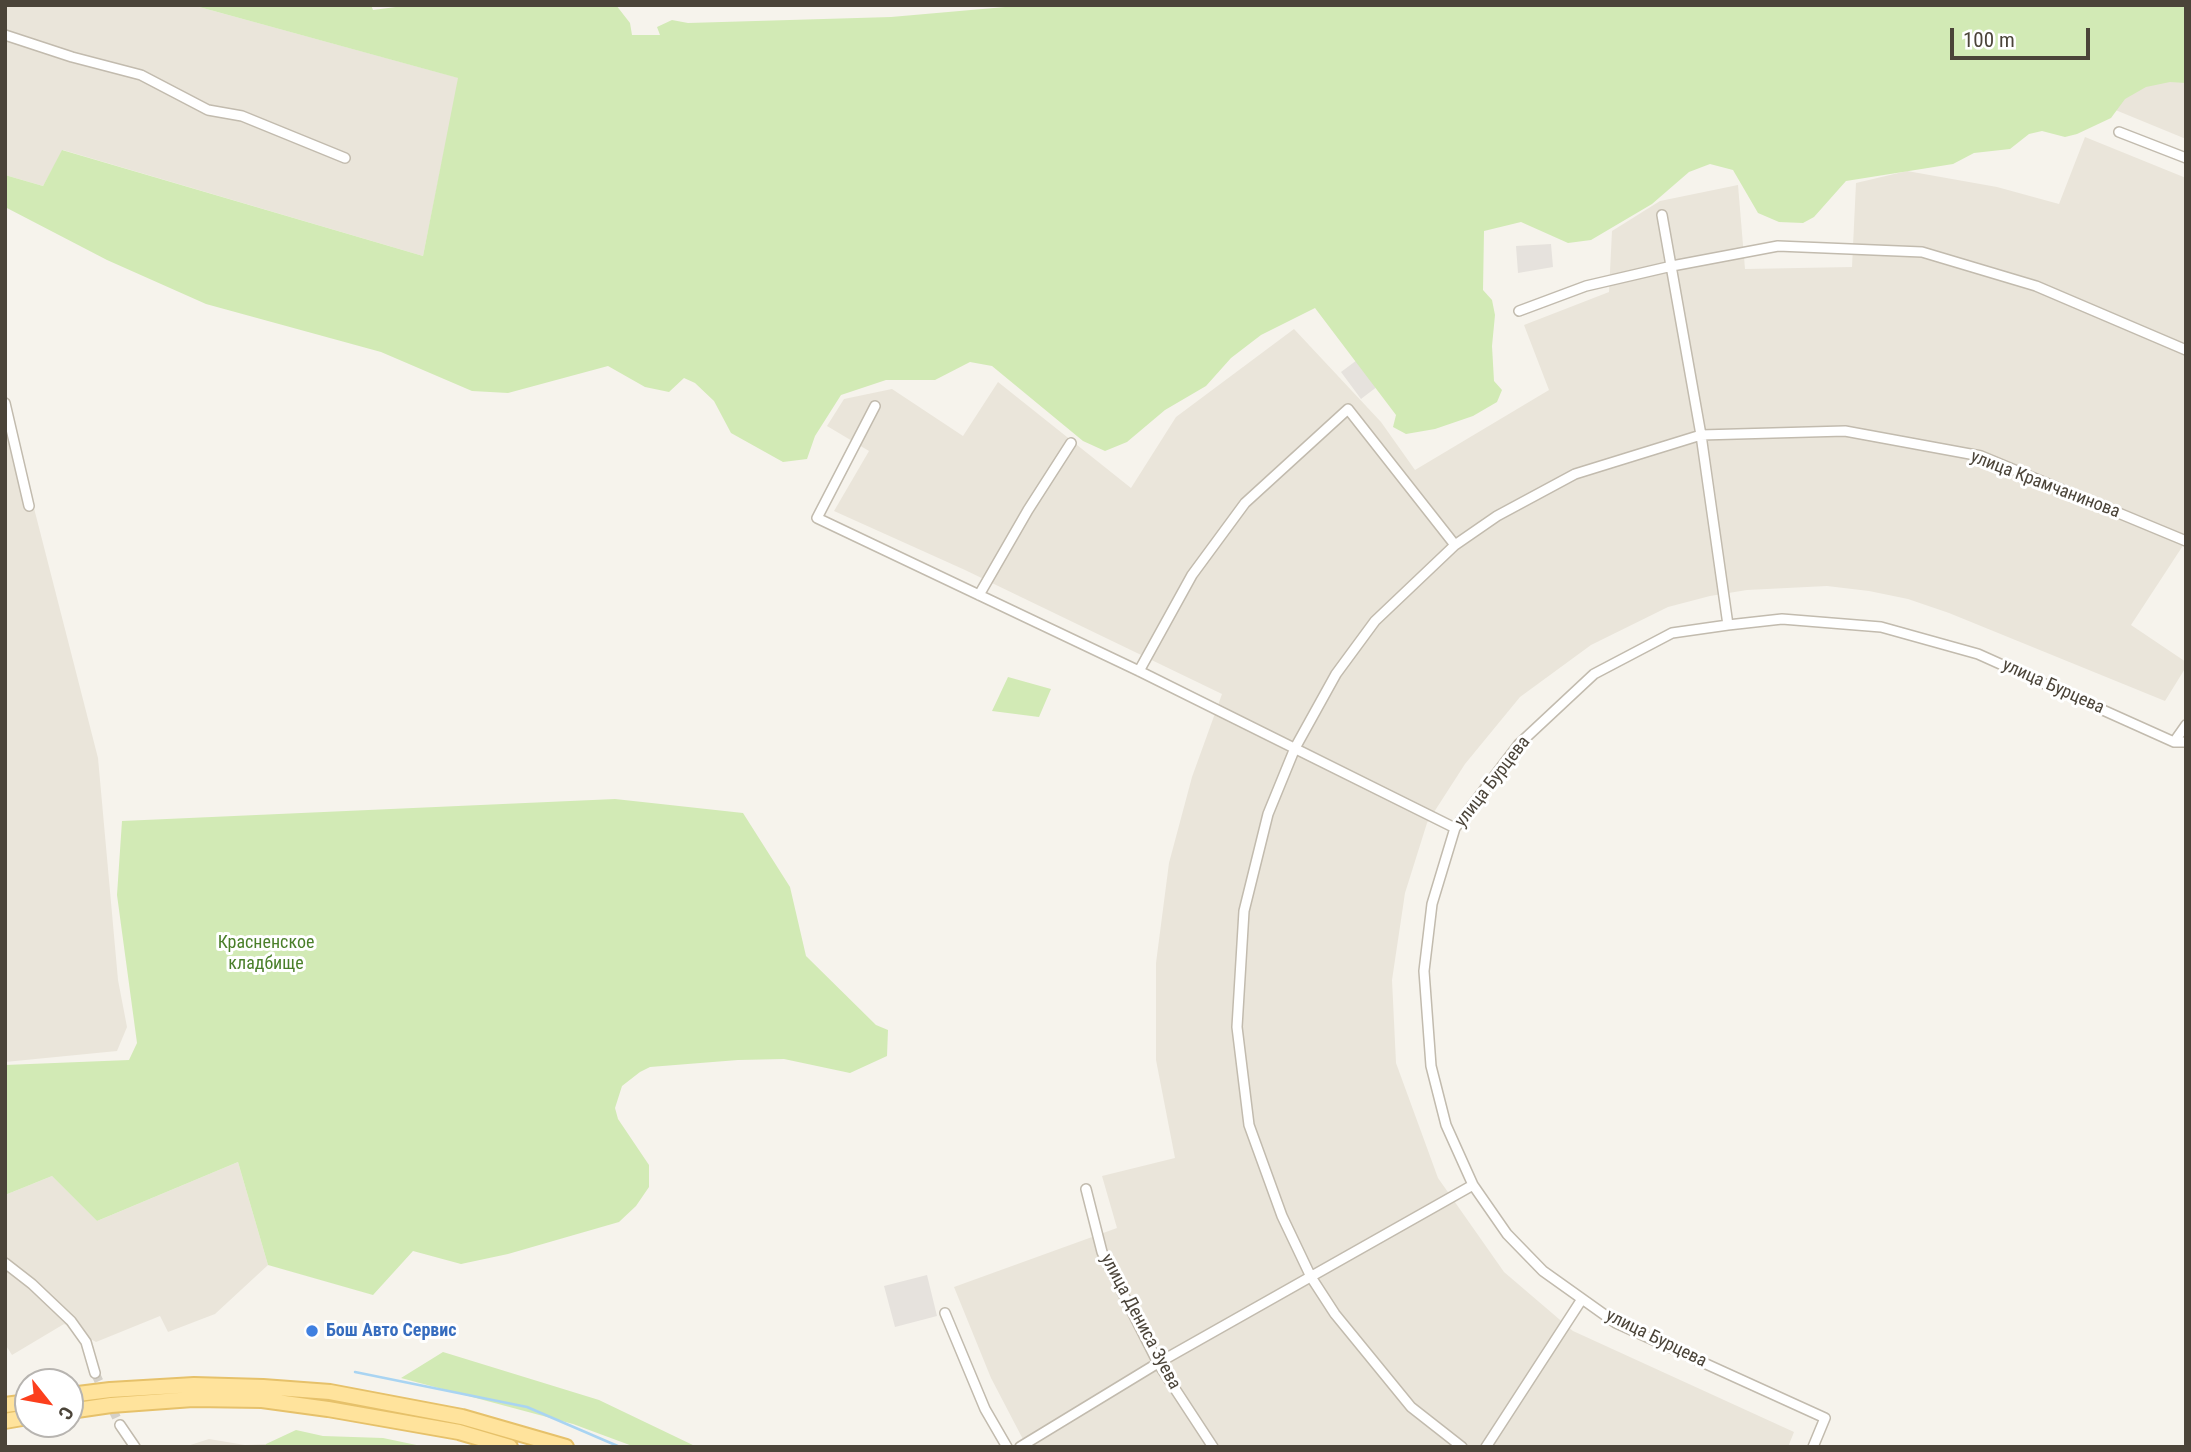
<!DOCTYPE html>
<meta charset="utf-8">
<style>
body{margin:0}
#map{position:relative;width:2191px;height:1452px;overflow:hidden;background:#f6f3ec;font-family:"Roboto Condensed",sans-serif}
canvas{display:block}
.frame{position:absolute;inset:0;border:7px solid #4b4439;pointer-events:none}
.north{position:absolute;left:14px;top:1368px;width:70px;height:70px;box-sizing:border-box;background:#fff;border:2px solid #b7b4b0;border-radius:50%;rotate:121deg;font-size:19px;font-weight:700;line-height:28px;text-align:center;color:#4b4439}
.north::after{content:'';display:block;margin:auto;width:24px;height:32px;background:#fc3f1d;clip-path:polygon(50% 0,100% 100%,50% 72%,0 100%)}
.scale{position:absolute;left:1950px;top:28px;width:140px;height:32px;box-sizing:border-box;border:4px solid #4b4439;border-top:0;padding-left:9px;font-size:21px;line-height:24px;white-space:nowrap;color:#4b4439;-webkit-text-stroke:5px #fff;paint-order:stroke}
</style>
<div id="map">
<canvas width="2191" height="1452"></canvas>
<div class="frame"></div>
<div class="north">С</div>
<div class="scale">100 m</div>
</div>
<script>
const c = document.querySelector('canvas').getContext('2d');
c.lineJoin = 'round';
function fillPath(path, color) { c.fillStyle = color; c.fill(path, 'evenodd'); }
const poly = rows => new Path2D(rows.map(r => 'M' + r).join(''));
function stroke(path, color, width, dash) { c.strokeStyle = color; c.lineWidth = width; c.lineCap = dash ? 'butt' : 'round'; c.setLineDash(dash || []); c.stroke(path); }
function drawText(font, color, halo, rows, align = 'center') {
  c.font = font + ' "Roboto Condensed",sans-serif'; c.lineWidth = 6; c.setLineDash([]); c.textBaseline = 'middle'; c.strokeStyle = halo; c.fillStyle = color; for (const [text, x, y, turn = 0] of rows) {
    c.save(); c.translate(x, y); c.rotate((+turn || 0) * Math.PI / 180); c.textAlign = isNaN(turn) ? turn : align; if (halo) c.strokeText(text, 0, 0); c.fillText(text, 0, 0); c.restore();
  }
}
const residential = poly([
 [5,5,192,5,459,78,423,256,63,150,43,186,5,175],
 [2186,42,2186,139,2113,109],
 [2085,137,2186,178,2186,541,2131,625,2186,662,2186,667,2165,701,1949,613,1908,599,1869,591,1827,586,1747,590,1710,596,1668,607,1591,645,1520,697,1465,764,1427,823,1405,893,1392,980,1396,1063,1438,1178,1504,1272,1573,1331,1794,1432,1788,1447,1027,1447,991,1378,954,1287,1117,1228,1102,1176,1175,1158,1156,1060,1156,963,1169,863,1192,777,1222,694,965,570,834,511,869,451,827,426,844,399,892,389,963,436,998,382,1131,488,1176,417,1294,329,1381,422,1415,470,1549,390,1524,325,1609,292,1612,231,1660,201,1738,185,1745,269,1852,267,1856,183,1907,171,1997,187,2059,204],
 [5,395,98,758,118,980,127,1027,117,1051,5,1062],
 [238,1162,268,1265,215,1314,168,1332,160,1316,96,1342,64,1324,12,1355,5,1344,5,1195,52,1176,97,1221],
 [209,1439,245,1445,266,1444,265,1447,184,1447]
]);
const industrial = poly([
 [1551,244,1553,267,1518,273,1516,246],
 [1357,360,1378,386,1361,399,1341,372],
 [927,1275,937,1316,895,1327,884,1286]
]);
const green = poly([
 [192,5,371,5,373,10,411,5,616,5,630,23,632,35,660,35,657,27,672,20,688,23,891,17,1028,5,2186,5,2186,83,2170,82,2146,87,2125,99,2111,118,2077,134,2065,137,2042,131,2029,134,2010,149,1974,153,1953,164,1846,181,1814,217,1803,223,1779,222,1758,213,1733,170,1710,164,1689,172,1652,204,1591,240,1568,243,1521,222,1484,231,1483,290,1492,300,1495,315,1492,346,1494,381,1502,390,1497,402,1473,416,1435,429,1406,434,1393,427,1396,415,1315,308,1261,335,1231,358,1206,386,1165,410,1127,442,1105,451,1083,441,992,366,970,362,935,380,886,380,841,395,815,436,807,459,783,462,731,433,714,401,695,383,684,378,669,392,645,387,608,366,508,393,472,391,381,352,206,304,107,260,5,207,5,175,43,186,62,150,423,256,458,78],
 [1008,677,1051,689,1039,717,992,711],
 [615,799,743,813,790,887,806,956,876,1025,888,1030,887,1056,850,1073,784,1059,738,1060,650,1067,640,1072,622,1086,615,1108,618,1119,649,1165,649,1187,636,1206,619,1222,508,1254,461,1264,413,1251,373,1295,268,1265,238,1162,97,1221,52,1176,5,1195,5,1065,129,1060,137,1043,117,895,122,821],
 [443,1352,599,1400,697,1447,635,1447,573,1424,401,1378],
 [296,1430,323,1436,383,1438,426,1447,265,1447,266,1444]
]);
const stream = poly([
 [355,1372,527,1407,620,1447]
]);
const minorTunnel = poly([
 [95,1373,120,1425]
]);
const minor = poly([
 [5,35,72,57,141,75,208,110,242,116,345,158],
 [2119,132,2186,158],
 [1662,215,1701,435,1728,625],
 [1519,311,1586,286,1672,266,1778,246,1922,252,2036,286,2186,350],
 [5,403,29,506],
 [875,406,817,518,1139,671,1455,828],
 [979,595,1028,510,1071,443],
 [1139,671,1192,575,1245,503,1348,409,1455,545],
 [2174,742,2186,725],
 [1086,1189,1102,1252,1158,1363,1213,1447],
 [5,1263,32,1284,71,1321,86,1342,95,1373],
 [945,1313,985,1409,1007,1447],
 [120,1425,135,1447],
 [1020,1447,1158,1363,1473,1185],
 [1462,1447,1411,1407,1335,1314,1311,1277,1282,1216,1249,1125,1237,1027,1244,911,1268,814,1295,748,1336,674,1375,621,1455,545,1497,516,1575,474,1701,435,1845,431,1981,456,2186,541],
 [1486,1447,1582,1299],
 [1813,1447,1825,1418,1616,1323,1543,1271,1507,1234,1473,1185,1446,1125,1431,1066,1424,971,1432,904,1455,828,1519,744,1594,674,1672,633,1728,625,1782,619,1881,627,1978,654,2174,742,2186,742]
]);
const primary = poly([
 [70,1395,110,1390,194,1385,263,1387,330,1392,462,1417,566,1447],
 [5,1405,28,1402],
 [70,1411,111,1405,193,1399,262,1400,328,1409,459,1432,510,1447],
 [5,1421,28,1417]
]);
const markers = [
 [312,1331,7,"#3f7fe0"]
];
const streetNames = [
 ["улица Крамчанинова",2045,485,21],
 ["улица Бурцева",2053,687,24],
 ["улица Бурцева",1493,782,-52],
 ["улица Дениса Зуева",1140,1322,62],
 ["улица Бурцева",1656,1339,26]
];
const parkNames = [
 ["Красненское",266,943],
 ["кладбище",266,964]
];
const shopNames = [
 ["Бош Авто Сервис",326,1331]
];
fillPath(residential, '#eae5da');
fillPath(industrial, '#e6e2dd');
fillPath(green, '#d2eab5');
stroke(stream, '#a9d4f2', 2.5);
stroke(minorTunnel, '#d4d0c8', 9, [9, 4.5]);
stroke(minor, '#c2bbae', 12);
stroke(primary, '#e6c16a', 18);
stroke(minor, '#fff', 9);
stroke(primary, '#ffe39c', 14);
for (const [x, y, r, color] of markers) { const dot = new Path2D(); dot.arc(x, y, r, 0, 2 * Math.PI); c.fillStyle = color; c.fill(dot); stroke(dot, '#fff', 2.5); }
drawText('18px', '#4b4439', '#fff', streetNames);
drawText('18px', '#4a7f2a', '#fff', parkNames);
drawText('bold 18px', '#366cbe', '#fff', shopNames, 'left');
</script>
